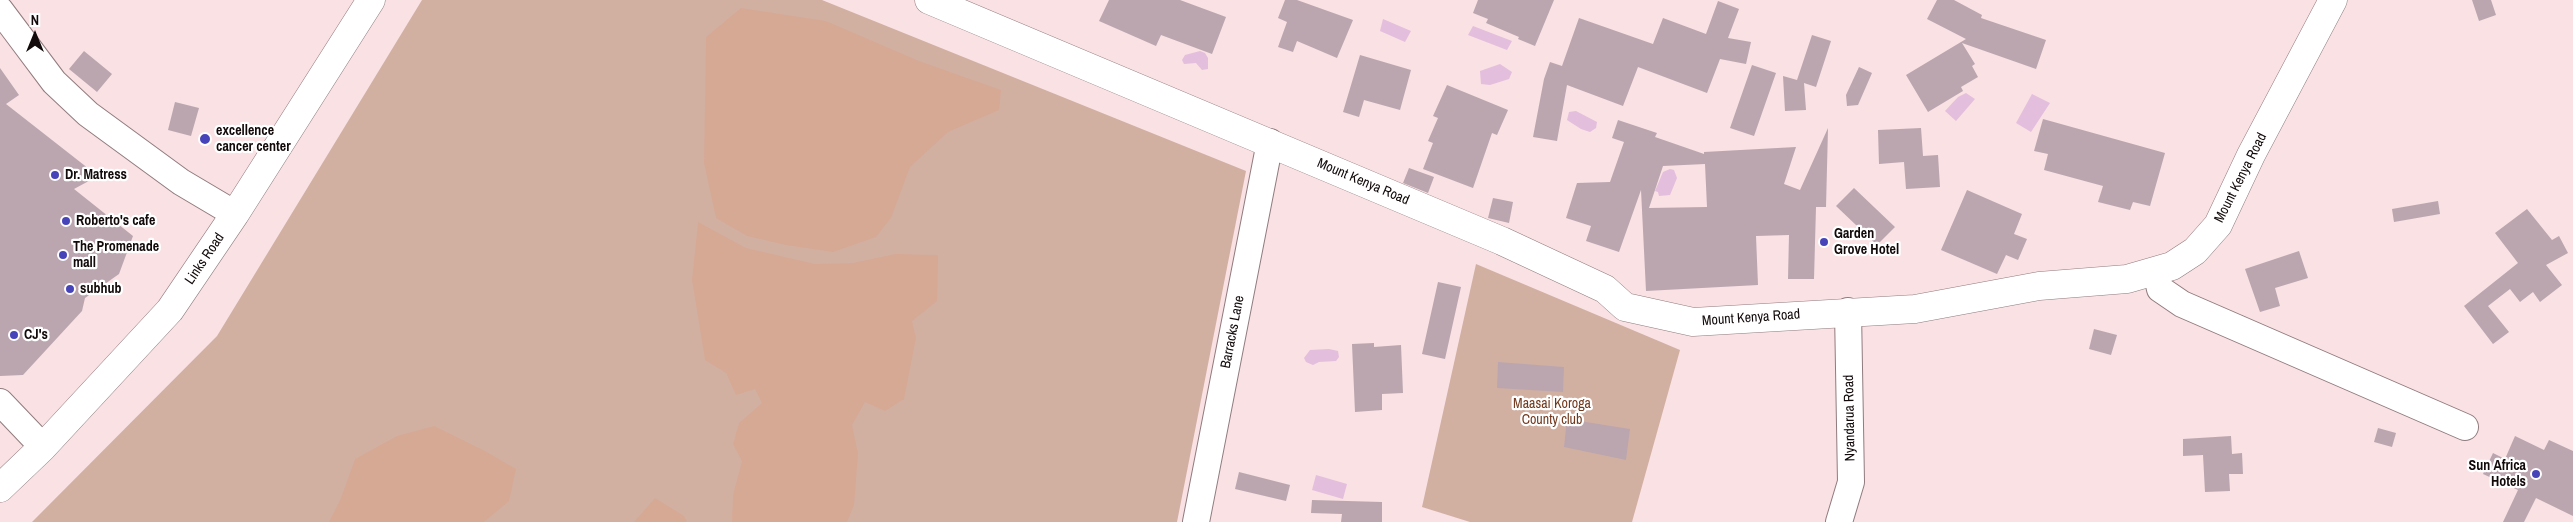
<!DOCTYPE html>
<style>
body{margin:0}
#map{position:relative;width:2573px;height:522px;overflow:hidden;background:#f9e1e4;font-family:"Archivo Narrow",sans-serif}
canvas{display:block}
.north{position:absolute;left:10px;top:10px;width:50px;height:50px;-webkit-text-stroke:4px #fff;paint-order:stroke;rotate:0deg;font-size:14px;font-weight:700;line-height:20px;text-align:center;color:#11090a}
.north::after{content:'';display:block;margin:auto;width:18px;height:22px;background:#11090a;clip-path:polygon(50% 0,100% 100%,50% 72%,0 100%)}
</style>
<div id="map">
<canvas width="2573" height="522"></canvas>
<div class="north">N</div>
</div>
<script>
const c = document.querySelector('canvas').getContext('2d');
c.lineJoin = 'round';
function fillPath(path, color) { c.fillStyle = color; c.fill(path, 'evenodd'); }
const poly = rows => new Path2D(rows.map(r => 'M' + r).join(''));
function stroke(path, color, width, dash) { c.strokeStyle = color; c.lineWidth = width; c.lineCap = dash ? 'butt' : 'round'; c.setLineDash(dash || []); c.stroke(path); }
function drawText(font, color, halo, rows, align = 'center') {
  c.font = font + ' "Archivo Narrow",sans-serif'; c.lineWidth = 4.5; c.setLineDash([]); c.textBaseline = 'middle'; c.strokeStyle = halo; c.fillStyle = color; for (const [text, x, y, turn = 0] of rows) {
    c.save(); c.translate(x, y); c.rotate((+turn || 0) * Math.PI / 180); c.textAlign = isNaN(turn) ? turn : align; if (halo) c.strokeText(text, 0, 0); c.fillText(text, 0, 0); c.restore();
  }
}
const green = poly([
 [422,0,822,0,1246,171,1177,522,32,522,217,336],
 [1476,264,1680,350,1632,522,1470,522,1422,507]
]);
const forest = poly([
 [741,8,826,21,919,61,1001,90,999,110,948,132,910,167,891,218,876,237,833,252,786,245,747,236,716,218,704,163,706,37],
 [698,222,746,248,815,264,853,263,895,254,938,255,937,301,912,321,916,338,904,399,885,411,865,402,852,425,858,454,854,505,847,522,732,522,733,495,742,461,733,444,739,423,762,403,755,389,736,395,726,373,705,360,692,280],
 [434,426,485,451,516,469,509,501,484,522,329,522,341,498,355,459,397,436],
 [655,498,684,516,687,522,634,522]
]);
const water = poly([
 [1383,19,1411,31,1405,42,1380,31],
 [1473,26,1512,41,1507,50,1468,35],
 [1200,51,1205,53,1208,58,1208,69,1202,70,1196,63,1184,64,1182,60,1185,55],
 [1500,64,1512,72,1509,79,1490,85,1481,84,1480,71],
 [1966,93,1975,99,1956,121,1945,111,1958,97],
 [2032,94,2050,103,2031,132,2016,123],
 [1576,111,1597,122,1596,128,1590,132,1581,129,1567,120,1569,112],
 [1670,169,1674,170,1677,178,1670,195,1659,196,1658,192,1655,191,1663,172],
 [1329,349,1338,351,1339,357,1336,361,1319,362,1313,365,1306,362,1304,358,1310,350],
 [1316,475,1347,484,1343,499,1312,490]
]);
const building = poly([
 [1109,0,1180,0,1226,17,1212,54,1161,35,1156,46,1099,21],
 [1285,0,1297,0,1353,20,1337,58,1297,41,1293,52,1278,47,1287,22,1278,18],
 [1478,0,1554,0,1535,46,1518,39,1519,37,1486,23,1488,19,1473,13],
 [1937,0,1954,0,1982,15,1981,18,2046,40,2036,69,1962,43,1975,64,1972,66,1978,77,1961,87,1963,91,1928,112,1906,75,1966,39,1927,19],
 [2472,0,2491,0,2496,15,2479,21],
 [1718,1,1739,9,1728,38,1751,42,1746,64,1720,59,1707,93,1638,67,1623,106,1567,85,1557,141,1533,137,1544,79,1550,62,1562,66,1579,18,1653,44,1663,18,1706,34],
 [1812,35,1831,41,1816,87,1804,83,1806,110,1785,111,1783,76,1797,80],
 [84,51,112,74,97,92,69,69],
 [1360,55,1411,70,1400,110,1364,100,1359,117,1343,112],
 [1752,65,1776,73,1754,136,1730,128],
 [1859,67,1872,73,1858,105,1847,106,1846,95],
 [0,68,19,95,6,104,98,176,74,189,133,236,119,274,85,298,82,311,23,375,0,376],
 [1447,85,1508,110,1497,135,1492,133,1473,188,1423,169,1433,143,1428,141,1438,118,1433,116],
 [175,102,199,108,191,136,168,130],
 [2043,119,2165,153,2150,206,2133,202,2130,210,2098,202,2103,186,2044,170,2048,154,2034,151],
 [1618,120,1657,133,1655,137,1704,154,1704,152,1796,147,1784,184,1800,190,1828,128,1826,207,1816,207,1814,279,1788,279,1789,235,1756,236,1758,285,1646,291,1641,190,1619,252,1586,241,1591,226,1566,218,1577,183,1610,182,1624,142,1612,138],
 [1705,164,1707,207,1649,208,1663,166],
 [1921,128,1923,156,1938,155,1940,187,1906,189,1904,162,1879,164,1878,130],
 [1409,168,1434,177,1428,193,1403,183],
 [1854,188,1895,227,1877,245,1836,206],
 [1967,190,2022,214,2014,234,2027,239,2018,260,2006,255,1997,274,1941,250],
 [1493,198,1513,202,1509,223,1488,218],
 [2438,201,2440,214,2394,222,2392,209],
 [2527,209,2552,240,2559,236,2568,253,2546,265,2562,285,2540,302,2533,292,2520,302,2510,289,2488,306,2509,332,2493,344,2464,306,2518,263,2495,233],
 [2299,251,2308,278,2275,288,2280,306,2260,312,2245,269],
 [1438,282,1461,287,1445,359,1422,354],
 [2094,329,2117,335,2111,355,2089,349],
 [1374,343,1374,347,1401,345,1403,393,1382,394,1382,410,1355,412,1352,344],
 [1498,362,1564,367,1563,392,1497,388],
 [1567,419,1630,429,1626,460,1564,447],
 [2378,428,2396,433,2392,447,2374,442],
 [2231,436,2232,454,2242,453,2243,474,2229,474,2230,491,2205,492,2203,455,2183,456,2183,439],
 [2515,436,2544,450,2549,440,2573,451,2573,516,2536,498,2524,522,2503,522,2518,490,2483,474,2493,453,2505,459],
 [1239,472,1290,485,1286,501,1235,489],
 [1312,500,1382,502,1382,522,1341,522,1342,514,1311,513]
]);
const minor = poly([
 [0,10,54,82,88,114,181,182,235,214],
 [2156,272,2160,289,2182,304,2465,427],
 [0,402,43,447],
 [1196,522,1270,142],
 [1839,522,1851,482,1848,311]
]);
const major = poly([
 [929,0,1502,241,1605,289,1625,307,1693,322,1915,309,2039,286,2127,279,2172,266,2195,251,2218,225,2251,155,2333,0],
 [0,488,43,447,170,310,235,214,371,0]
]);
const markers = [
 [205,139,6,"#4744ba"],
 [55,175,5,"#4744ba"],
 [66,221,5,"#4744ba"],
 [1824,242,5,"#4744ba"],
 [63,255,5,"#4744ba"],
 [70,289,5,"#4744ba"],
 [14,335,5,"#4744ba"],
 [2536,474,5,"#4744ba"]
];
const poiNames = [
 ["excellence",216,131],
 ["cancer center",216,147],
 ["Dr. Matress",65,175],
 ["Roberto's cafe",76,221],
 ["Garden",1834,234],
 ["Grove Hotel",1834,250],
 ["The Promenade",73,247],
 ["mall",73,263],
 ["subhub",80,289],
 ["CJ's",24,335],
 ["Sun Africa",2526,466,"right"],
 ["Hotels",2526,482,"right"]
];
const streetNames = [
 ["Mount Kenya Road",2241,178,-63],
 ["Mount Kenya Road",1363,182,23],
 ["Links Road",205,259,-56],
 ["Mount Kenya Road",1751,318,-4],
 ["Barracks Lane",1233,332,-79],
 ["Nyandarua Road",1850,418,-91]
];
const parkNames = [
 ["Maasai Koroga",1552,404],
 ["County club",1552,420]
];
fillPath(green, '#d1b0a2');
fillPath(forest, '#d6a995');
fillPath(water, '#e4bedd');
fillPath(building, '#bba6af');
stroke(minor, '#917b7e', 28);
stroke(major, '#917b7e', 29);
stroke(minor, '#fff', 26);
stroke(major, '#fff', 28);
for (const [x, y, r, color] of markers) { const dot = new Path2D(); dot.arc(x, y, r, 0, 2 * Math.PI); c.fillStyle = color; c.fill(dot); stroke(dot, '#fff', 2); }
drawText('bold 14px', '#11090a', '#fff', poiNames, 'left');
drawText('14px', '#11090a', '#fff', streetNames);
drawText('14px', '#71381d', '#fff', parkNames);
</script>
